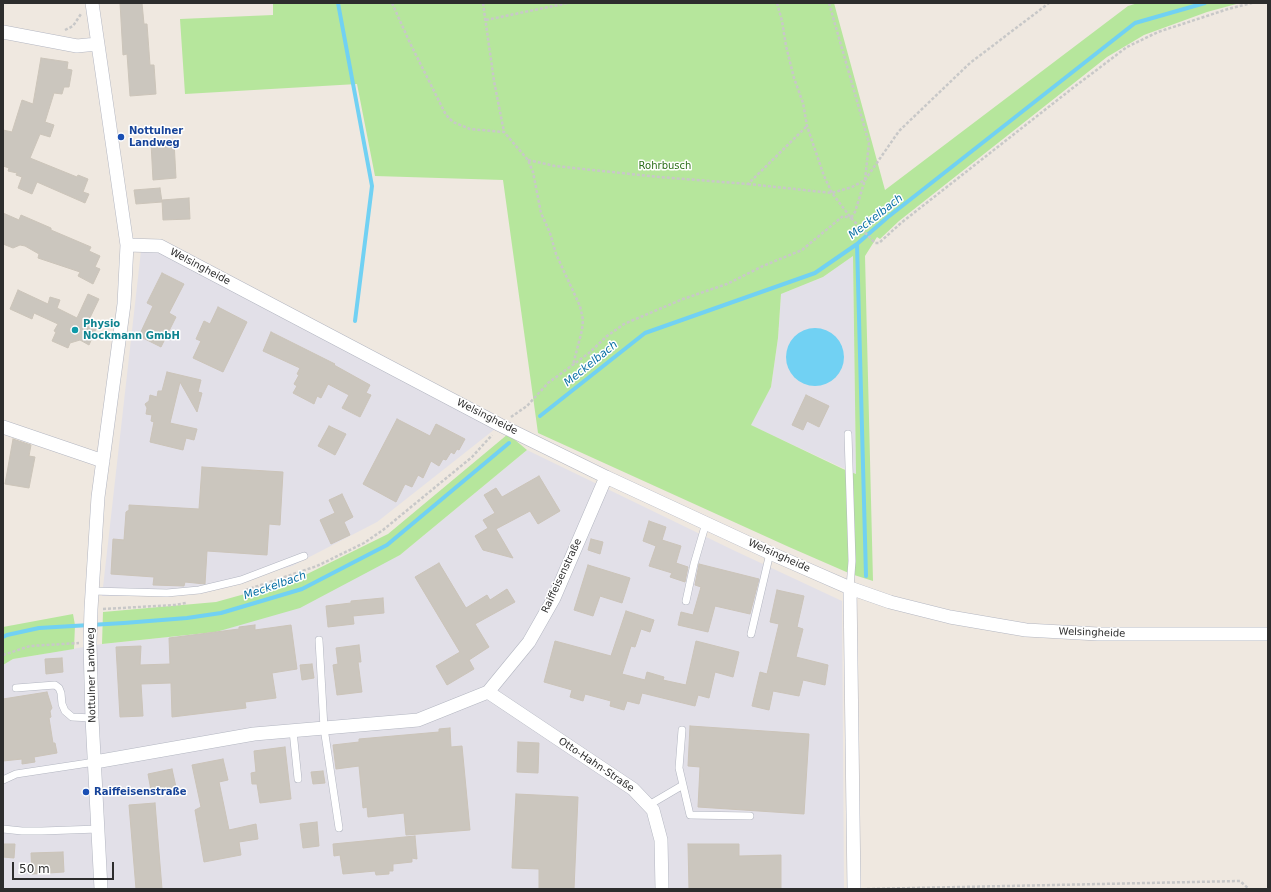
<!DOCTYPE html>
<meta charset="utf-8">
<style>
body{margin:0}
#map{position:relative;width:1271px;height:892px;overflow:hidden;background:#efe8e0;font-family:"DejaVu Sans",sans-serif}
canvas{display:block}
.frame{position:absolute;inset:0;border:4px solid #2d2d2d;pointer-events:none}
.scale{position:absolute;left:12px;top:862px;width:102px;height:18px;box-sizing:border-box;border:2px solid #2d2d2d;border-top:0;padding-left:5px;font-size:12px;line-height:14px;white-space:nowrap;color:#2d2d2d;-webkit-text-stroke:3px #fff;paint-order:stroke}
</style>
<div id="map">
<canvas width="1271" height="892"></canvas>
<div class="frame"></div>
<div class="scale">50 m</div>
</div>
<script>
const c = document.querySelector('canvas').getContext('2d');
c.lineJoin = 'round';
function fillPath(path, color) { c.fillStyle = color; c.fill(path, 'evenodd'); }
const poly = rows => new Path2D(rows.map(r => 'M' + r).join(''));
function stroke(path, color, width, dash) { c.strokeStyle = color; c.lineWidth = width; c.lineCap = dash ? 'butt' : 'round'; c.setLineDash(dash || []); c.stroke(path); }
function drawText(font, color, halo, rows, align = 'center') {
  c.font = font + ' "DejaVu Sans",sans-serif'; c.lineWidth = 3; c.setLineDash([]); c.textBaseline = 'middle'; c.strokeStyle = halo; c.fillStyle = color; for (const [text, x, y, turn = 0] of rows) {
    c.save(); c.translate(x, y); c.rotate((+turn || 0) * Math.PI / 180); c.textAlign = isNaN(turn) ? turn : align; if (halo) c.strokeText(text, 0, 0); c.fillText(text, 0, 0); c.restore();
  }
}
const industrial = poly([
 [142,242,495,429,377,522,292,566,213,587,126,596,102,596],
 [853,256,856,474,750,425,771,387,778,338,781,294,823,277],
 [527,450,733,550,842,601,844,889,3,889,3,665,13,659,102,644,216,632,400,555]
]);
const green = poly([
 [273,3,834,3,885,190,1128,6,1138,3,1240,3,1207,12,1144,35,1107,57,899,221,880,239,877,237,865,256,873,581,851,574,789,547,538,433,503,180,375,176,357,84,185,94,180,19,273,15],
 [853,256,856,474,843,469,751,425,771,387,778,338,781,294,823,277],
 [508,434,527,450,400,555,300,608,216,632,102,644,103,612,216,602,295,580,388,534],
 [73,614,75,625,74,649,13,659,3,665,3,627]
]);
const water = poly([
 '786 357a29 29 0 1 1 58 0a29 29 0 1 1-58 0Z'
]);
const stream = poly([
 [338,3,372,186,355,321],
 [857,244,866,576],
 [540,416,645,333,815,273,857,244,888,217,1135,23,1205,3],
 [3,637,7,635,39,628,124,623,187,618,221,613,302,589,387,545,509,443]
]);
const building = poly([
 [120,3,142,3,144,24,147,24,150,65,154,65,156,94,130,96,127,54,123,55,120,3],
 [41,58,68,62,67,69,72,70,69,87,64,87,62,94,54,93,45,122,54,125,50,137,40,134,30,158,77,177,78,175,88,179,83,192,89,194,85,203,37,182,32,194,18,188,22,177,16,175,17,173,8,171,9,168,3,166,3,130,12,132,22,100,33,104,41,58],
 [174,141,176,178,153,180,151,143,174,141],
 [160,188,162,202,136,204,134,190,160,188],
 [189,198,190,219,163,220,162,200,189,198],
 [3,213,19,220,21,215,51,228,51,230,91,247,89,251,100,256,95,267,100,269,93,284,78,276,80,272,38,258,39,254,25,246,20,245,13,248,3,244,3,213],
 [162,273,184,284,169,313,176,317,161,347,139,336,153,306,147,303,162,273],
 [18,290,48,304,50,297,60,300,57,308,77,318,88,294,99,299,87,324,96,329,89,345,80,340,70,343,68,348,52,341,56,332,54,331,58,324,34,313,32,319,10,309,18,290],
 [218,307,247,322,223,372,193,358,201,341,196,339,204,321,210,324,218,307],
 [271,332,335,364,334,365,370,385,366,393,371,395,360,417,342,408,349,395,328,384,321,398,317,396,314,404,293,393,297,386,294,384,299,375,297,374,300,368,263,351,271,332],
 [167,372,201,380,198,392,202,393,197,412,180,382,170,423,197,429,194,440,186,438,183,450,150,442,154,422,151,421,152,415,146,414,147,408,145,404,149,401,150,395,157,397,158,391,162,391,167,372],
 [806,395,829,406,819,427,807,421,803,430,792,425,806,395],
 [397,419,430,436,436,424,465,439,459,450,457,449,454,454,451,452,446,460,443,459,439,466,431,461,423,478,418,475,412,487,405,484,396,502,363,484,397,419],
 [329,426,346,434,335,455,318,446,329,426],
 [13,439,31,445,29,456,35,457,29,488,5,484,13,439],
 [202,467,283,472,280,525,269,524,267,555,207,551,205,584,185,582,184,586,153,585,154,577,111,574,113,539,124,540,126,512,129,510,129,505,199,509,202,467],
 [539,476,560,511,538,524,530,511,496,529,513,558,483,550,475,536,488,528,483,520,495,513,484,495,496,488,502,497,539,476],
 [342,494,353,517,344,522,350,535,331,544,320,520,335,513,329,500,342,494],
 [649,521,666,527,662,540,681,546,676,563,688,567,685,582,670,577,672,573,649,566,656,546,643,541,649,521],
 [591,539,603,542,600,554,588,550,591,539],
 [439,563,466,608,487,595,490,600,507,589,515,602,475,624,489,647,469,660,474,669,447,685,436,666,460,652,415,577,439,563],
 [699,564,759,579,750,614,715,606,708,632,678,625,681,612,693,615,701,587,695,585,699,564],
 [588,565,630,578,622,603,600,596,593,616,574,610,588,565],
 [777,590,804,596,797,627,803,629,796,657,828,665,825,685,803,680,799,696,773,691,769,710,752,706,760,672,767,674,779,624,770,622,777,590],
 [383,598,384,613,353,616,354,624,328,627,326,606,351,603,351,601,383,598],
 [626,611,654,620,650,632,641,629,635,647,631,646,622,674,645,680,647,672,664,677,663,680,686,685,696,641,739,652,733,677,715,672,709,698,698,695,695,706,642,693,639,704,627,701,624,710,610,706,611,701,585,694,583,701,570,697,572,690,544,682,555,641,611,656,626,611],
 [255,625,255,630,291,625,297,669,272,673,276,698,245,702,246,708,172,717,171,683,141,684,143,716,120,717,116,647,141,646,140,665,170,664,169,638,239,629,239,627,255,625],
 [359,645,361,662,358,662,362,692,337,695,333,665,338,664,336,648,359,645],
 [62,658,63,672,46,674,45,659,62,658],
 [312,664,314,678,302,680,300,665,312,664],
 [47,692,52,708,50,711,51,717,49,718,53,743,55,743,57,753,34,757,35,762,22,764,22,759,3,761,3,699,47,692],
 [690,726,809,734,804,814,698,807,700,767,688,766,690,726],
 [450,728,451,747,462,746,470,830,406,835,404,813,368,817,367,807,363,808,359,766,336,769,333,745,359,742,359,739,439,732,439,729,450,728],
 [518,742,539,743,538,773,517,772,518,742],
 [285,747,291,799,260,803,257,784,252,784,251,773,256,772,254,751,285,747],
 [223,759,228,780,219,782,229,830,256,824,258,839,239,842,241,855,204,862,195,810,201,807,192,765,223,759],
 [172,769,176,787,163,789,164,794,152,796,148,774,172,769],
 [323,771,325,783,313,784,311,772,323,771],
 [516,794,578,797,574,889,539,889,539,869,512,868,516,794],
 [155,803,162,889,136,889,129,805,155,803],
 [317,822,319,846,303,848,300,824,317,822],
 [415,836,417,859,412,858,412,862,393,864,393,871,389,871,389,874,376,875,375,871,343,874,340,855,334,856,333,844,415,836],
 [3,844,15,844,14,858,3,857,3,844],
 [688,844,739,844,739,856,781,855,781,889,689,889,688,844],
 [63,852,64,872,32,874,31,853,63,852]
]);
const path = poly([
 [392,3,410,43,446,115,453,122,470,129,504,132,528,160,533,172,541,213,550,233,556,254,580,306,583,320,582,330,573,365],
 [483,3,494,81,504,132],
 [777,3,782,21,786,46,794,78,803,103,807,126,824,176,832,193,851,218,875,243,879,243,901,223,1074,87,1127,47,1158,32,1228,9,1252,3],
 [829,3,869,143,865,180,855,212,851,218],
 [486,20,568,3],
 [65,30,73,26,81,14],
 [528,160,555,166,659,177,748,184,807,126],
 [748,184,832,193,852,187,865,180,899,131,970,63,1049,3],
 [511,417,527,406,548,383,589,353,607,336,624,324,683,299,727,284,763,266,802,250,843,216,851,218],
 [246,590,317,566,364,543,383,530,472,457,492,435],
 [103,609,175,605,186,603],
 [3,655,30,646,79,643],
 [867,889,1240,881,1249,889]
]);
const service = poly([
 [848,434,852,561,850,588],
 [92,591,167,593,199,590,241,580,304,556],
 [686,601,694,564,706,523],
 [751,634,770,553],
 [319,640,324,728,339,828],
 [16,688,55,685,59,688,61,693,62,704,65,711,72,717,92,718],
 [682,730,679,768,683,785],
 [293,731,298,779],
 [3,780,16,774,95,762],
 [649,805,683,785,690,815,750,816],
 [3,829,22,831,42,831,98,829]
]);
const minor = poly([
 [92,3,127,245,124,304,98,497,91,609,90,643,92,718,101,889],
 [3,32,77,46,97,44],
 [127,245,160,246,500,425,606,477,770,553,850,588,890,602,950,617,1026,630,1098,634,1268,634],
 [3,427,103,461],
 [850,588,854,889],
 [488,692,633,789,653,810,661,840,662,889],
 [95,762,254,734,418,720,488,692,529,642,554,598,606,477]
]);
const markers = [
 [121,137,4,"#1a4fb4"],
 [75,330,4,"#0f9aa8"],
 [86,792,4,"#1a4fb4"]
];
const transitNames = [
 ["Nottulner",129,131],
 ["Landweg",129,143],
 ["Raiffeisenstraße",94,792]
];
const parkNames = [
 ["Rohrbusch",665,166]
];
const streetNames = [
 ["Welsingheide",200,267,28],
 ["Welsingheide",487,417,27],
 ["Welsingheide",779,556,24],
 ["Raiffeisenstraße",562,576,-65],
 ["Welsingheide",1092,633,2],
 ["Nottulner Landweg",92,675,-91],
 ["Otto-Hahn-Straße",596,765,34]
];
const cultureNames = [
 ["Physio",83,324],
 ["Nockmann GmbH",83,336]
];
const waterNames = [
 ["Meckelbach",876,217,-38],
 ["Meckelbach",591,364,-39],
 ["Meckelbach",275,586,-19]
];
fillPath(industrial, '#e2e0e8');
fillPath(green, '#b6e69c');
fillPath(water, '#71d1f3');
stroke(stream, '#71d1f3', 4);
fillPath(building, '#cbc6be');
stroke(building, '#cbc4b9', 1);
stroke(service, '#b3b6c1', 8);
stroke(minor, '#b3b6c1', 14);
stroke(path, '#c8c8c8', 2.5, [3, 2]);
stroke(service, '#fff', 7);
stroke(minor, '#fff', 13);
for (const [x, y, r, color] of markers) { const dot = new Path2D(); dot.arc(x, y, r, 0, 2 * Math.PI); c.fillStyle = color; c.fill(dot); stroke(dot, '#fff', 1.5); }
drawText('bold 10px', '#164399', '#fff', transitNames, 'left');
drawText('10px', '#2c6f19', '#fff', parkNames);
drawText('10px', '#2d2d2d', '#fff', streetNames);
drawText('bold 10px', '#0d838f', '#fff', cultureNames, 'left');
drawText('italic 11px', '#0a71a5', '#fff', waterNames);
</script>
